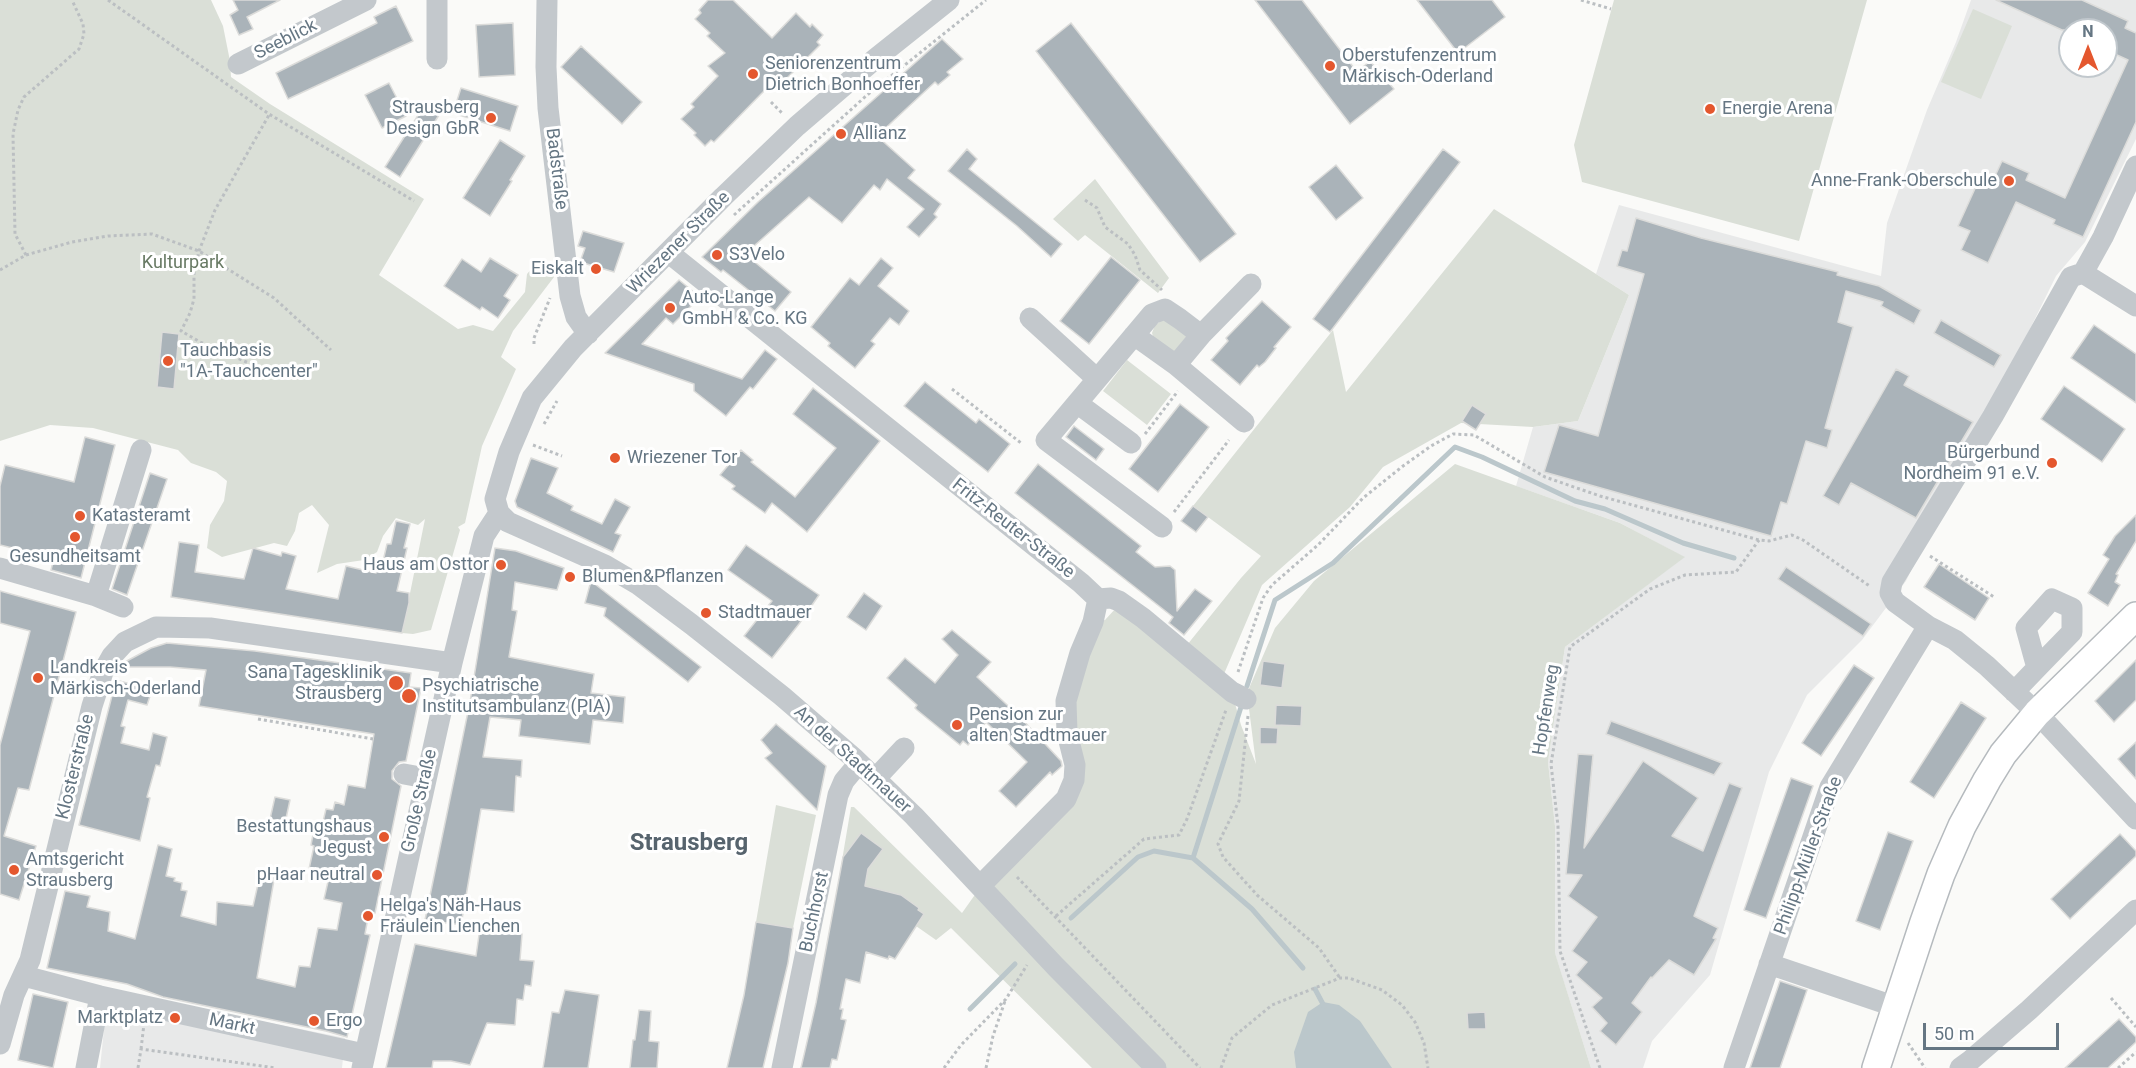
<!DOCTYPE html>
<meta charset="utf-8">
<style>
body{margin:0}
#map{position:relative;width:2136px;height:1068px;overflow:hidden;background:#fafaf8;font-family:Roboto,sans-serif}
canvas{display:block}
.north{position:absolute;left:2058px;top:18px;width:60px;height:60px;box-sizing:border-box;background:#fff;border:2px solid #c1c8cd;border-radius:50%;rotate:0deg;font-size:16px;font-weight:700;line-height:24px;text-align:center;color:#657683}
.north::after{content:'';display:block;margin:auto;width:21px;height:27px;background:#e4572e;clip-path:polygon(50% 0,100% 100%,50% 72%,0 100%)}
.scale{position:absolute;left:1923px;top:1023px;width:136px;height:27px;box-sizing:border-box;border:3px solid #657683;border-top:0;padding-left:8px;font-size:18px;line-height:21px;white-space:nowrap;color:#657683;-webkit-text-stroke:4px #fff;paint-order:stroke}
</style>
<div id="map">
<canvas width="2136" height="1068"></canvas>
<div class="north">N</div>
<div class="scale">50 m</div>
</div>
<script>
const c = document.querySelector('canvas').getContext('2d');
c.lineJoin = 'round';
function fillPath(path, color) { c.fillStyle = color; c.fill(path, 'evenodd'); }
const poly = rows => new Path2D(rows.map(r => 'M' + r).join(''));
function stroke(path, color, width, dash) { c.strokeStyle = color; c.lineWidth = width; c.lineCap = dash ? 'butt' : 'round'; c.setLineDash(dash || []); c.stroke(path); }
function drawText(font, color, halo, rows, align = 'center') {
  c.font = font + ' Roboto,sans-serif'; c.lineWidth = 6; c.setLineDash([]); c.textBaseline = 'middle'; c.strokeStyle = halo; c.fillStyle = color; for (const [text, x, y, turn = 0] of rows) {
    c.save(); c.translate(x, y); c.rotate((+turn || 0) * Math.PI / 180); c.textAlign = isNaN(turn) ? turn : align; if (halo) c.strokeText(text, 0, 0); c.fillText(text, 0, 0); c.restore();
  }
}
const built = poly([
 [1971,0,2136,0,2136,139,2085,242,2056,276,1906,581,1862,640,1807,695,1769,772,1710,975,1652,1041,1643,1068,1591,1068,1555,954,1555,826,1548,762,1565,647,1684,557,1620,523,1516,486,1533,427,1578,421,1629,295,1596,274,1619,205,1881,276,1887,223,1927,110,1956,42],
 [2070,30,2106,30,2106,66,2070,66],
 [108,990,345,1038,342,1068,100,1068]
]);
const green = poly([
 [0,0,211,0,223,26,230,61,231,77,270,104,424,199,379,275,458,329,473,325,493,331,525,292,527,274,539,260,554,277,513,331,501,357,516,369,482,446,465,523,458,527,460,530,431,630,413,634,402,633,425,519,418,525,396,518,383,536,377,552,364,560,337,564,317,573,329,525,312,505,299,513,295,531,287,546,274,543,222,557,207,548,210,525,224,501,227,481,216,472,191,463,178,450,93,428,50,425,0,441],
 [1614,0,1867,0,1799,241,1582,182,1574,145],
 [1973,9,2012,26,1981,99,1941,82],
 [1095,179,1169,278,1158,293,1085,235,1078,241,1053,219],
 [1494,209,1629,295,1578,421,1533,427,1461,423,1383,467,1350,507,1262,585,1224,674,1187,645,1241,578,1261,556,1193,506,1333,330,1346,392],
 [1164,319,1187,336,1174,352,1154,340,1152,333,1155,325],
 [1127,360,1171,394,1147,425,1103,391],
 [1455,464,1620,523,1685,557,1565,647,1548,762,1555,826,1555,953,1591,1068,1092,1068,951,928,936,940,916,926,862,901,836,896,851,807,854,807,962,913,979,889,1066,799,1067,733,1093,622,1105,620,1116,608,1234,700,1241,725,1256,764,1247,693,1275,628,1314,581],
 [776,805,816,815,793,928,756,922]
]);
const water = poly([
 [1323,1002,1339,1005,1360,1021,1392,1068,1296,1068,1294,1052,1308,1012]
]);
const stream = poly([
 [1247,686,1275,600,1333,563,1455,447,1482,457,1575,501,1605,509,1683,543,1734,558],
 [1241,707,1193,858,1252,909,1303,968],
 [1071,918,1138,857,1154,851,1193,858],
 [1315,989,1324,1006],
 [970,1009,1015,964]
]);
const building = poly([
 [233,0,280,0,247,17,253,29,239,35,230,15,238,10,233,0],
 [708,0,733,0,772,38,796,13,810,27,812,24,823,35,817,42,820,45,778,87,776,85,769,91,767,88,714,142,711,140,705,146,694,135,696,133,681,119,694,107,691,104,718,76,708,66,725,53,707,36,710,33,695,19,701,13,699,10,708,0],
 [1255,0,1302,0,1357,72,1370,61,1394,89,1350,124,1255,0],
 [1417,0,1492,0,1505,17,1458,53,1417,0],
 [1996,0,2082,0,2128,21,2125,28,2136,33,2136,122,2083,237,2053,224,2055,220,2016,202,1988,263,1961,250,1970,231,1958,226,1978,182,1990,187,2002,161,2029,173,2026,180,2065,198,2128,60,2106,50,2106,30,2062,30,1996,0],
 [396,6,413,41,288,99,276,73,377,23,374,17,396,6],
 [513,23,515,75,479,77,476,25,513,23],
 [1071,23,1236,234,1200,262,1036,51,1071,23],
 [942,39,963,59,947,72,950,75,938,85,935,82,877,136,915,170,908,178,941,204,934,214,937,217,919,237,907,227,924,209,887,179,880,190,874,185,842,223,809,197,745,254,791,292,775,311,723,270,721,272,702,257,758,202,942,39],
 [581,46,642,102,622,124,561,67,581,46],
 [389,83,406,116,382,128,365,95,389,83],
 [461,88,518,106,510,131,453,113,461,88],
 [424,106,439,115,400,177,385,167,424,106],
 [500,140,525,156,510,180,512,181,490,216,463,198,500,140],
 [967,149,977,159,969,169,1062,244,1051,257,1017,226,948,171,967,149],
 [1443,149,1460,162,1330,332,1313,319,1443,149],
 [1336,165,1363,198,1336,220,1309,187,1336,165],
 [1636,218,1701,238,1838,272,1837,275,1879,286,1921,310,1914,324,1881,306,1883,302,1846,291,1838,322,1853,327,1825,428,1832,430,1827,448,1806,441,1787,504,1781,502,1771,536,1544,472,1559,425,1598,436,1644,274,1617,266,1622,250,1627,251,1636,218],
 [583,231,624,243,614,272,580,262,585,248,578,246,583,231],
 [1111,257,1140,280,1089,344,1060,321,1111,257],
 [490,258,518,275,504,296,510,300,498,318,482,307,480,310,444,286,462,259,481,272,490,258],
 [881,258,893,268,878,286,909,311,899,325,890,318,871,341,875,344,855,368,828,346,830,343,811,327,850,278,859,285,881,258],
 [679,280,700,297,673,324,666,318,642,344,742,379,765,350,777,359,753,389,750,387,726,416,694,391,694,384,605,353,679,280],
 [1262,301,1291,327,1274,347,1276,348,1265,362,1259,367,1257,365,1240,385,1211,360,1228,341,1226,338,1262,301],
 [1941,320,2001,355,1994,367,1934,333,1941,320],
 [2094,325,2136,354,2136,403,2071,358,2094,325],
 [162,332,179,334,174,389,157,387,162,332],
 [1896,369,1909,376,1904,385,1973,422,1916,518,1851,483,1839,505,1823,496,1896,369],
 [925,382,976,423,979,419,1010,444,988,472,904,406,925,382],
 [2064,386,2125,429,2102,462,2041,419,2064,386],
 [813,388,880,441,807,532,772,503,765,513,732,489,735,486,720,475,741,450,753,460,751,462,795,497,836,448,793,414,813,388],
 [1180,404,1209,427,1158,492,1129,469,1180,404],
 [1472,405,1486,414,1476,430,1462,421,1472,405],
 [1074,426,1104,449,1096,460,1066,437,1074,426],
 [85,437,115,445,81,578,51,570,54,558,0,545,0,486,5,465,74,482,85,437],
 [531,458,558,468,547,493,573,506,571,510,602,524,615,499,630,507,615,533,621,535,613,552,517,507,515,501,531,458],
 [1038,464,1141,546,1136,552,1155,567,1170,566,1175,570,1177,611,1195,589,1212,601,1184,635,1169,623,1173,617,1015,493,1038,464],
 [150,473,167,479,127,595,112,589,150,473],
 [1193,506,1208,517,1196,532,1181,521,1193,506],
 [2136,515,2136,541,2116,574,2118,575,2115,582,2120,585,2108,606,2088,593,2109,559,2103,555,2115,536,2136,515],
 [396,521,410,524,404,548,407,548,397,591,409,593,409,603,402,633,171,597,179,542,199,545,195,572,244,579,253,548,281,556,282,552,296,556,286,589,338,599,346,566,376,573,376,569,381,570,387,544,391,544,396,521],
 [746,545,819,595,799,624,772,658,744,636,772,601,728,570,746,545],
 [495,548,516,551,564,568,557,590,515,582,512,610,517,611,509,657,594,674,591,693,625,697,623,723,593,720,590,744,519,736,521,720,490,717,483,757,522,760,521,777,516,776,514,812,481,809,461,925,425,920,470,702,495,548],
 [1939,564,1989,598,1975,620,1924,587,1939,564],
 [1786,567,1871,624,1863,636,1778,579,1786,567],
 [591,581,701,667,688,682,604,616,606,608,585,603,591,581],
 [0,591,76,612,29,790,18,788,4,836,36,846,19,900,0,894,0,745,30,631,0,623,0,591],
 [864,593,882,606,866,630,847,617,864,593],
 [952,630,991,662,977,677,1019,716,1061,761,1062,766,1052,775,1050,772,1016,807,999,791,1027,762,986,722,968,745,963,741,960,745,917,710,915,708,917,705,887,678,905,658,935,683,958,655,942,639,952,630],
 [167,643,255,651,411,673,409,687,421,688,406,761,399,762,392,771,392,779,401,786,375,913,369,912,365,934,370,935,347,1037,326,1031,163,997,127,984,47,968,65,891,90,896,87,907,110,912,108,931,135,939,158,845,172,849,166,876,175,878,174,881,182,883,181,890,187,891,181,916,216,925,217,902,253,906,261,871,275,874,257,978,295,987,299,966,310,967,318,928,337,930,342,903,324,899,330,873,309,869,314,846,311,845,315,824,322,826,326,809,333,810,335,802,344,805,348,785,365,788,374,734,199,706,206,670,170,667,120,667,123,663,151,648,167,643],
 [2136,660,2136,700,2114,722,2095,701,2136,660],
 [1263,661,1285,664,1282,688,1260,685,1263,661],
 [1854,665,1874,678,1821,756,1802,743,1854,665],
 [116,680,152,690,147,705,128,700,121,726,125,727,121,743,149,750,153,733,167,737,160,766,156,765,147,797,150,798,140,841,79,825,116,680],
 [1961,702,1986,718,1934,798,1910,782,1961,702],
 [1276,705,1302,706,1301,726,1275,725,1276,705],
 [1611,721,1660,739,1722,763,1714,775,1606,734,1611,721],
 [776,724,826,766,817,810,765,758,772,753,761,740,776,724],
 [1260,727,1278,728,1277,744,1260,744,1260,727],
 [2136,742,2136,779,2118,759,2136,742],
 [1578,754,1593,755,1584,848,1643,761,1698,798,1672,836,1703,851,1729,783,1742,788,1694,916,1718,928,1713,938,1716,939,1694,975,1669,960,1652,978,1651,977,1632,1003,1642,1012,1616,1045,1600,1031,1607,1023,1592,1007,1602,998,1576,975,1587,962,1572,951,1597,917,1568,896,1582,875,1566,874,1578,754],
 [1791,778,1813,786,1766,918,1744,910,1791,778],
 [275,797,290,800,285,823,270,819,275,797],
 [1888,832,1913,841,1880,930,1856,921,1888,832],
 [861,833,883,849,868,869,865,886,901,895,919,908,918,910,924,914,895,959,889,956,888,959,866,952,860,983,846,979,840,1009,843,1009,841,1019,846,1020,837,1060,832,1059,830,1068,801,1068,816,1003,843,857,861,833],
 [2120,834,2136,851,2136,856,2070,919,2051,899,2120,834],
 [756,922,793,928,788,963,763,1068,727,1068,744,995,756,922],
 [480,928,522,934,520,960,534,961,531,986,525,985,523,1000,517,999,515,1025,487,1023,470,1065,451,1061,433,1061,432,1068,386,1068,415,944,476,956,480,928],
 [1780,981,1807,990,1780,1068,1750,1068,1780,981],
 [565,990,599,995,588,1068,543,1068,552,1012,559,1013,565,990],
 [33,994,68,1002,53,1068,18,1060,33,994],
 [639,1010,651,1011,649,1041,659,1042,657,1068,630,1068,633,1040,635,1040,639,1010],
 [1485,1012,1486,1029,1468,1029,1467,1013,1485,1012],
 [2119,1019,2136,1037,2136,1042,2108,1068,2065,1068,2119,1019]
]);
const path = poly([
 [108,0,269,114,414,201],
 [1581,0,1611,9],
 [771,102,782,113],
 [1085,200,1097,208,1105,227,1128,244,1135,255,1140,270,1162,290],
 [734,215,866,96,986,0],
 [26,255,15,234,13,134,18,110,24,97,79,49,84,34,83,24,72,0],
 [0,270,26,255,72,242,108,236,152,234,199,251,274,298,331,350],
 [534,344,534,338,550,298],
 [258,367,200,342,181,331,190,313,194,299,194,273,199,251,215,210,269,115],
 [952,389,1021,443],
 [544,424,557,401],
 [1145,434,1178,391],
 [533,445,562,456],
 [1174,512,1229,440],
 [1930,556,1994,597],
 [1238,672,1263,598,1272,585,1318,545,1363,498,1403,466,1431,446,1453,434,1474,435,1545,477,1600,496,1759,540,1769,541,1792,535,1803,540,1871,587],
 [1248,716,1239,801,1218,844,1223,857,1257,895,1319,948,1340,978],
 [258,719,373,739],
 [1017,877,1200,1068],
 [1056,916,1144,839,1179,835,1187,819,1226,710],
 [2111,998,2136,1027],
 [1908,1043,1925,1068],
 [141,1049,144,1024],
 [138,1068,141,1049,276,1068],
 [944,1068,961,1045,1006,999,1027,965],
 [986,1068,993,1036,1005,1001],
 [1221,1068,1232,1038,1272,1005,1340,978,1349,978,1382,990,1402,1005,1415,1022,1424,1043,1428,1068],
 [1600,1068,1560,951,1558,826,1551,764,1570,647,1650,589,1685,575,1736,572,1759,540],
 [2118,1068,2136,1052]
]);
const minor = poly([
 [547,0,546,67,548,108,570,296,576,317,588,334],
 [949,0,875,59,797,126,723,197,573,348,532,398,509,452,495,499,499,513,508,522,605,565,639,585,691,624,782,696,855,759,914,816,1056,967,1156,1068],
 [437,59,437,0],
 [238,64,366,0],
 [669,253,1081,583,1098,599],
 [2083,273,2103,237,2136,166],
 [2136,306,2083,273,2071,277,1993,416,1892,582,1890,593,1895,602,1928,626,1955,640,1987,666,2037,713,2136,819],
 [1030,318,1097,379],
 [1134,335,1176,365,1201,335,1180,319,1165,309,1152,314,1046,440,1162,527],
 [1201,335,1251,284],
 [1176,365,1244,422],
 [1077,403,1131,443],
 [0,568,96,596,123,607],
 [96,596,141,450],
 [1098,599,1111,598,1119,601,1143,618,1232,692,1246,699],
 [2014,692,2037,668,2072,632,2072,608,2052,599,2026,628,2037,668],
 [404,774,426,778],
 [876,778,904,748],
 [980,886,1066,799,1074,780,1075,765,1067,733,1066,701,1080,653,1093,622,1098,599],
 [1769,964,1896,1007],
 [24,976,100,996,364,1054],
 [0,1044,14,995,30,960,92,706,103,672,112,656,125,642,156,627,210,628,452,663],
 [86,1068,100,996],
 [362,1068,452,663,484,536,499,513],
 [782,1068,838,795,844,781,859,763],
 [1734,1068,1830,787,1928,626],
 [1960,1068,1971,1060,2029,1010,2136,910]
]);
const major = poly([
 [1876,1068,1924,922,1941,874,1962,826,1987,780,2003,754,2037,713,2136,616]
]);
const markers = [
 [1330,66,6,"#e4572e"],
 [753,74,6,"#e4572e"],
 [1710,109,6,"#e4572e"],
 [491,118,6,"#e4572e"],
 [841,134,6,"#e4572e"],
 [2009,181,6,"#e4572e"],
 [717,255,6,"#e4572e"],
 [596,269,6,"#e4572e"],
 [670,308,6,"#e4572e"],
 [168,361,6,"#e4572e"],
 [615,458,6,"#e4572e"],
 [2052,463,6,"#e4572e"],
 [80,516,6,"#e4572e"],
 [75,537,6,"#e4572e"],
 [501,565,6,"#e4572e"],
 [570,577,6,"#e4572e"],
 [706,613,6,"#e4572e"],
 [38,678,6,"#e4572e"],
 [396,683,8,"#e4572e"],
 [409,696,8,"#e4572e"],
 [957,725,6,"#e4572e"],
 [384,837,6,"#e4572e"],
 [14,870,6,"#e4572e"],
 [377,875,6,"#e4572e"],
 [368,916,6,"#e4572e"],
 [175,1018,6,"#e4572e"],
 [314,1021,6,"#e4572e"]
];
const streetNames = [
 ["Seeblick",286,40,-27],
 ["Badstraße",556,169,83],
 ["Wriezener Straße",679,243,-45],
 ["Fritz-Reuter-Straße",1013,529,38],
 ["Hopfenweg",1547,710,-81],
 ["An der Stadtmauer",852,760,42],
 ["Klosterstraße",76,767,-76],
 ["Große Straße",420,801,-77],
 ["Philipp-Müller-Straße",1809,856,-70],
 ["Buchhorst",815,912,-78],
 ["Markt",232,1025,12]
];
const poiNames = [
 ["Oberstufenzentrum",1342,56],
 ["Märkisch-Oderland",1342,77],
 ["Seniorenzentrum",765,64],
 ["Dietrich Bonhoeffer",765,85],
 ["Strausberg",479,108,"right"],
 ["Design GbR",479,129,"right"],
 ["Energie Arena",1722,109],
 ["Allianz",853,134],
 ["Anne-Frank-Oberschule",1997,181,"right"],
 ["S3Velo",729,255],
 ["Eiskalt",584,269,"right"],
 ["Auto-Lange",682,298],
 ["GmbH & Co. KG",682,319],
 ["Tauchbasis",180,351],
 ["\"1A-Tauchcenter\"",180,372],
 ["Bürgerbund",2040,453,"right"],
 ["Nordheim 91 e.V.",2040,474,"right"],
 ["Wriezener Tor",627,458],
 ["Katasteramt",92,516],
 ["Gesundheitsamt",75,557,"center"],
 ["Haus am Osttor",489,565,"right"],
 ["Blumen&Pflanzen",582,577],
 ["Stadtmauer",718,613],
 ["Landkreis",50,668],
 ["Märkisch-Oderland",50,689],
 ["Sana Tagesklinik",382,673,"right"],
 ["Strausberg",382,694,"right"],
 ["Psychiatrische",422,686],
 ["Institutsambulanz (PIA)",422,707],
 ["Pension zur",969,715],
 ["alten Stadtmauer",969,736],
 ["Bestattungshaus",372,827,"right"],
 ["Jegust",372,848,"right"],
 ["Amtsgericht",26,860],
 ["Strausberg",26,881],
 ["pHaar neutral",365,875,"right"],
 ["Helga's Näh-Haus",380,906],
 ["Fräulein Lienchen",380,927],
 ["Marktplatz",163,1018,"right"],
 ["Ergo",326,1021]
];
const parkNames = [
 ["Kulturpark",183,263]
];
const districtNames = [
 ["Strausberg",689,844]
];
fillPath(built, '#e8e9e9');
fillPath(green, '#dadfd7');
fillPath(water, '#bbc7cb');
stroke(stream, '#bbc7cb', 5);
fillPath(building, '#aab3b9');
stroke(building, '#dcdcda', 1.5);
stroke(major, '#b5babe', 30);
stroke(path, '#bbbfc2', 3, [3, 3]);
stroke(minor, '#c3c8cc', 21);
stroke(major, '#fff', 27);
for (const [x, y, r, color] of markers) { const dot = new Path2D(); dot.arc(x, y, r, 0, 2 * Math.PI); c.fillStyle = color; c.fill(dot); stroke(dot, '#fff', 2); }
drawText('18px', '#657683', '#fff', streetNames);
drawText('18px', '#657683', '#fff', poiNames, 'left');
drawText('18px', '#687a64', '#fff', parkNames);
drawText('bold 24px', '#57646e', '#fff', districtNames);
</script>
